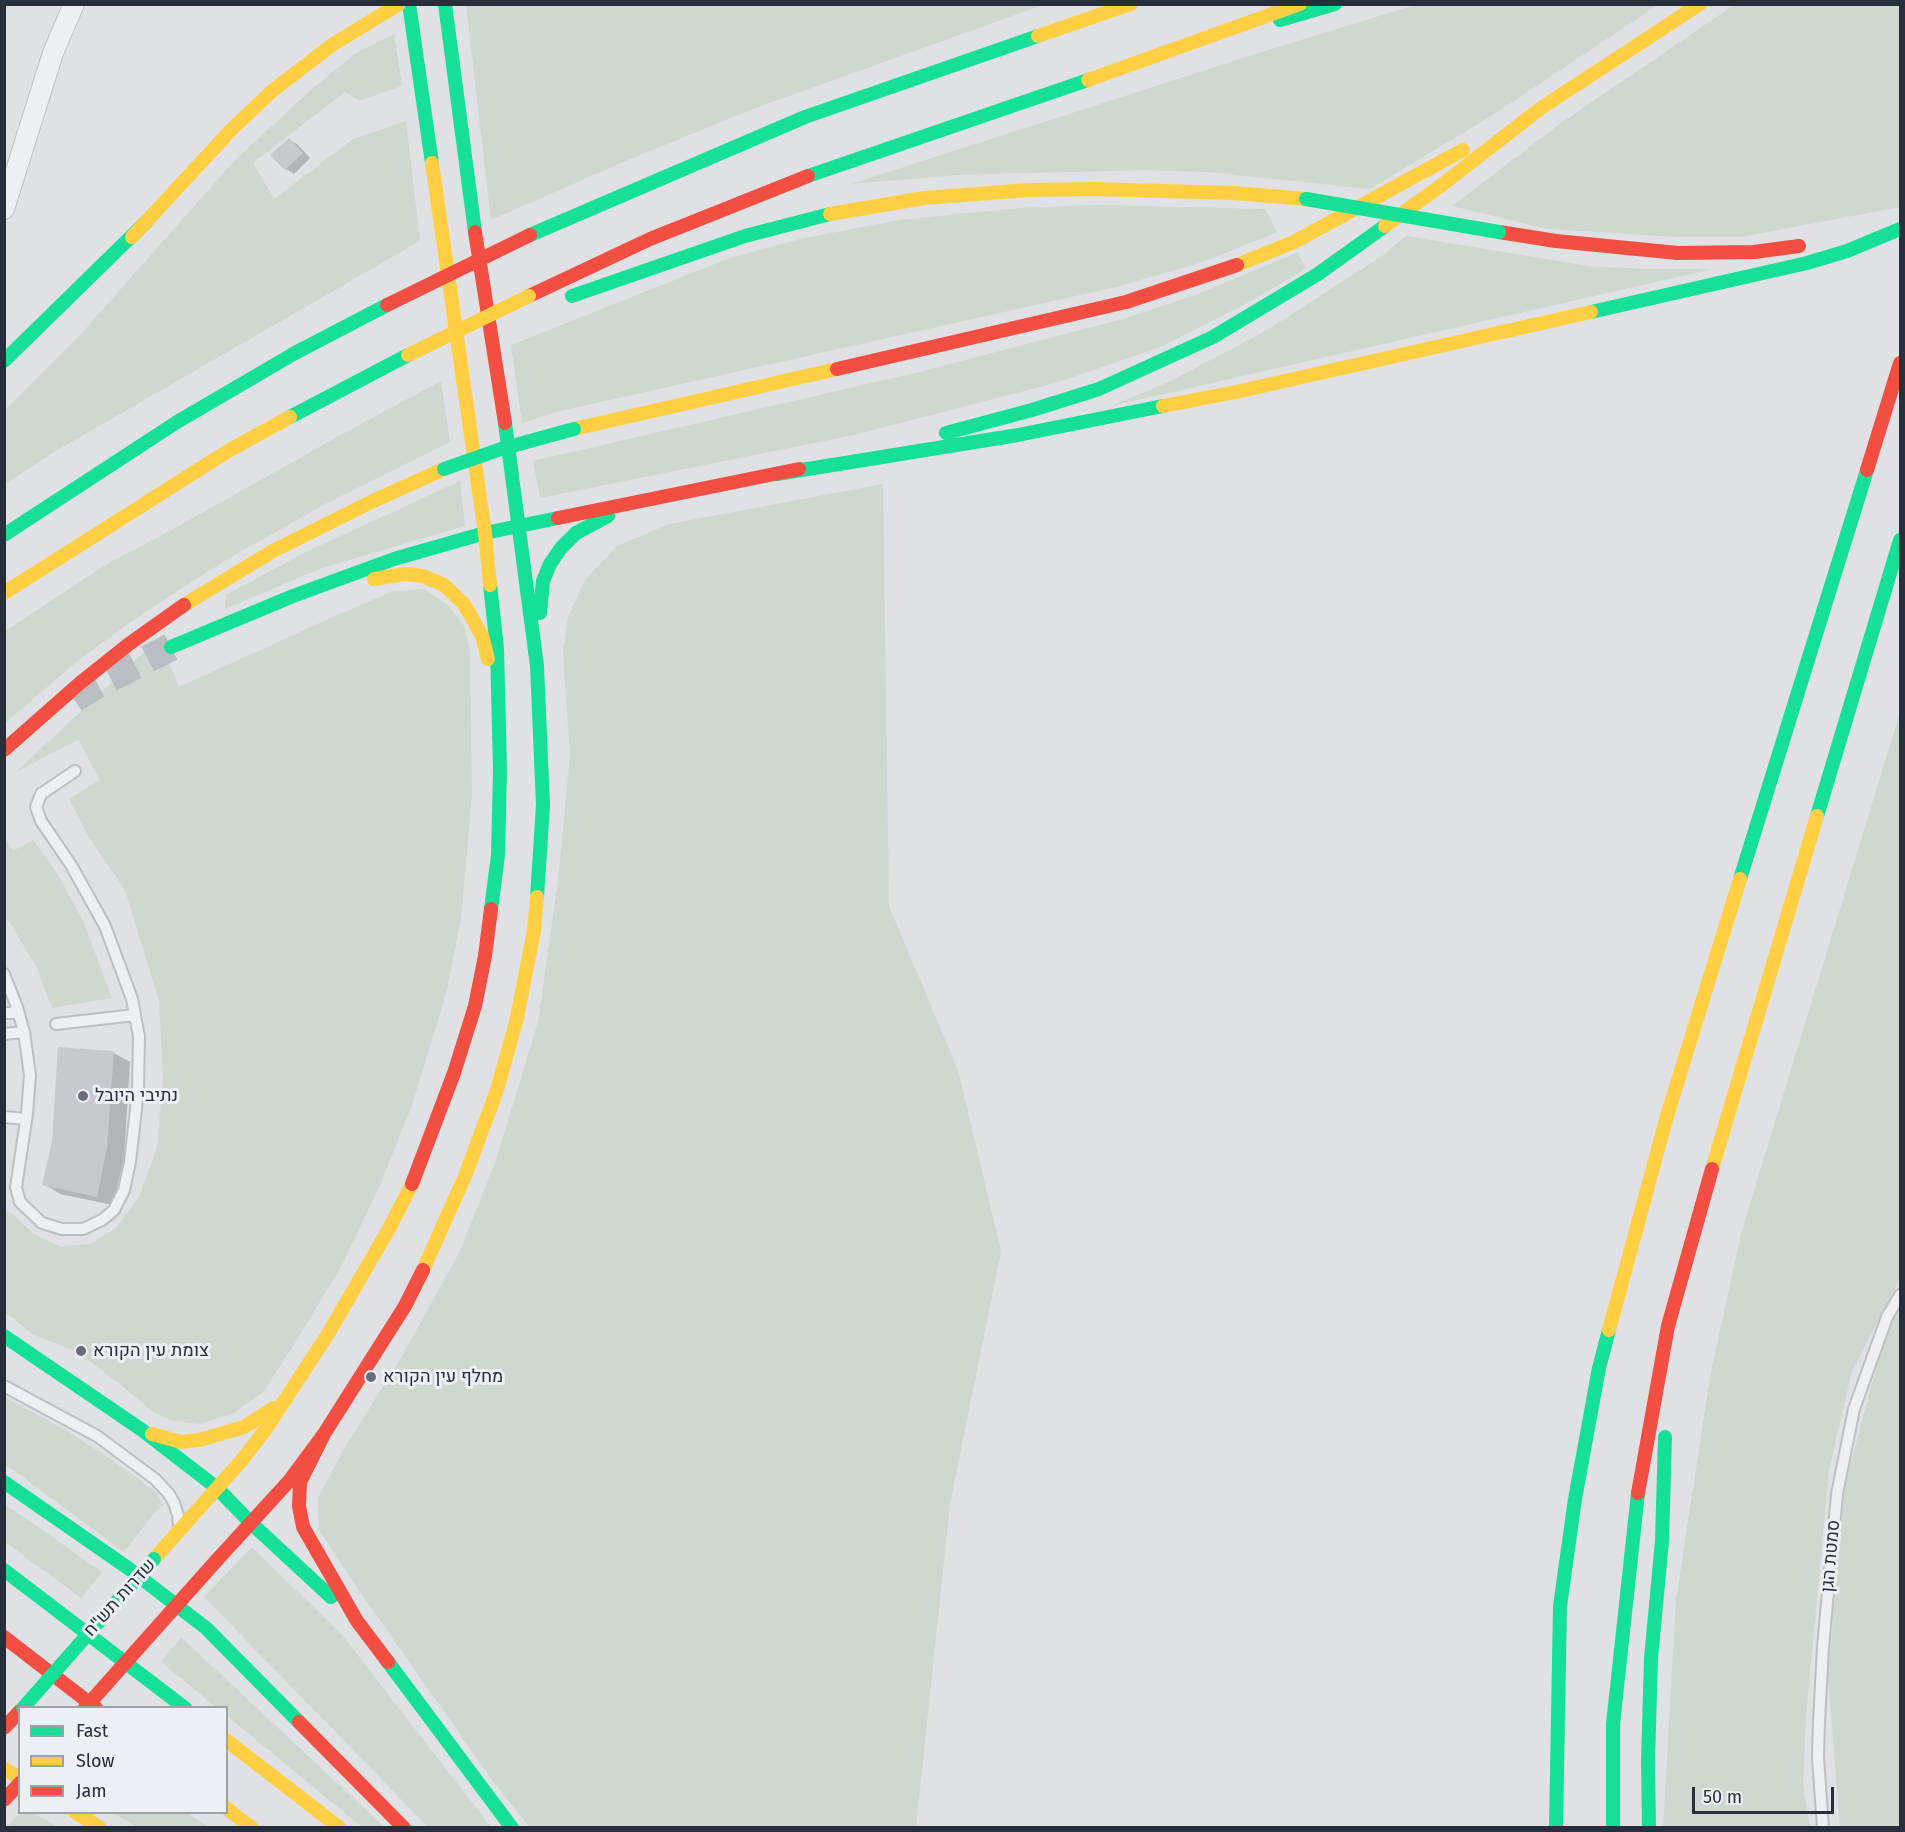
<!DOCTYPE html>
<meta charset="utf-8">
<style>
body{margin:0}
#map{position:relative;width:1905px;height:1832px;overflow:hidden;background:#dfe1e4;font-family:"Fira Sans",sans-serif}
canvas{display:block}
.frame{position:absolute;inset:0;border:6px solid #272e3c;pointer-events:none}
.legend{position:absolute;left:18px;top:1706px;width:210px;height:108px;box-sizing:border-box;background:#eceff4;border:2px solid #9da2aa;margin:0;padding:8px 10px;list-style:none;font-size:18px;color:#272e3c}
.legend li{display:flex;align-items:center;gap:12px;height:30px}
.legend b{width:30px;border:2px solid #9da2aa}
.scale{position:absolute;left:1692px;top:1787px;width:142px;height:27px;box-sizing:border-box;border:3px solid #272e3c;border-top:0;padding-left:8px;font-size:18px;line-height:21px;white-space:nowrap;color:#272e3c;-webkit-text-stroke:4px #eceff4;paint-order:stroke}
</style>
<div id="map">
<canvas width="1905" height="1832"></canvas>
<div class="frame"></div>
<ul class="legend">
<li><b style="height:8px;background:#16e098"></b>Fast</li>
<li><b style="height:8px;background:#ffcf43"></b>Slow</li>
<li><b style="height:8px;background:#f24e42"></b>Jam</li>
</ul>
<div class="scale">50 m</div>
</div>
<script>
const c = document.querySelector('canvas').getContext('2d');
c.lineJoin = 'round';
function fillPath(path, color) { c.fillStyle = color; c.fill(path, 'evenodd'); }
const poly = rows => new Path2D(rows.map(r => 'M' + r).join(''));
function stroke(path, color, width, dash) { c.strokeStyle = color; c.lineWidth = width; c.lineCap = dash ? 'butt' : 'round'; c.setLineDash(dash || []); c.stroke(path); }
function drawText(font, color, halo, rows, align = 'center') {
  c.font = font + ' "Fira Sans",Heebo,sans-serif'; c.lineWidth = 6; c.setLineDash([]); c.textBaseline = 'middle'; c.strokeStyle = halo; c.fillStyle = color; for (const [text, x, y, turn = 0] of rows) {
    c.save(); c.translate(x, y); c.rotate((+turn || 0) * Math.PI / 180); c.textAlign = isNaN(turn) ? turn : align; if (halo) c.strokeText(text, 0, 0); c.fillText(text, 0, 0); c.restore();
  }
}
const green = poly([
 [466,5,466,4,1043,5,753,109,628,160,491,220],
 [1415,5,1658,5,1496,113,1370,189,1207,172,1143,170,957,175,851,184,1268,50],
 [1734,5,1900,5,1900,207,1741,237,1678,237,1547,229,1452,206,1561,123],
 [394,34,402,86,359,101,345,92,253,163,274,199,353,139,406,121,420,241,54,452,5,484,5,410,81,334,234,161,313,88,356,53],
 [1097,205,1265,209,1277,232,1203,262,1116,287,556,412,522,423,511,345,730,258,800,239,899,220,1018,208],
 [1406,236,1589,266,1643,269,1713,269,1111,406,1171,381,1267,330,1382,256],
 [1298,252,1306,269,1249,302,1163,346,1059,382,854,435,540,498,533,461,915,373,1123,319,1198,294],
 [441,381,450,442,329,502,231,557,148,610,80,659,5,723,5,631,112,561,166,533,357,426],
 [460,481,465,526,322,568,225,609,226,595,306,552],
 [883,484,889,906,958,1070,1001,1251,950,1504,916,1827,530,1827,495,1784,358,1589,319,1530,318,1498,346,1445,398,1363,459,1253,496,1160,538,1022,558,881,570,756,563,653,568,617,585,580,617,546,669,524],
 [424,589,447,604,464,626,470,651,472,796,461,918,446,994,412,1105,381,1183,341,1267,295,1343,263,1392,234,1413,200,1424,172,1421,153,1412,120,1384,77,1352,32,1334,5,1312,4,1212,11,1213,33,1233,61,1247,90,1244,116,1228,139,1197,157,1148,163,1079,159,1001,125,890,89,837,69,799,100,780,78,740,16,772,159,638,179,687,333,617,391,592],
 [1900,712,1900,1279,1852,1371,1829,1470,1806,1717,1803,1786,1810,1827,1663,1828,1676,1600,1711,1371,1742,1230],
 [4,837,13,851,33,840,58,875,84,923,112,998,52,1008,37,968,12,926,5,918],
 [1900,1310,1900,1827,1840,1828,1828,1677,1845,1485,1887,1327],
 [4,1397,69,1432,109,1458,156,1492,163,1505,154,1513,124,1552,5,1464],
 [5,1504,102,1572,81,1598,5,1542],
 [252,1547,343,1636,491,1827,428,1827,204,1597],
 [181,1637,384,1827,362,1827,227,1716,226,1708,216,1707,161,1662],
 [20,1813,33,1813,58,1827,7,1827],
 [113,1813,187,1813,209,1827,137,1827]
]);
const shadow = poly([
 [289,140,297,144,310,158,294,174,286,169,273,155],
 [114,1053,130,1062,124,1159,113,1205,60,1194,44,1184]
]);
const building = poly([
 [289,138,303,153,285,170,270,155],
 [58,1047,114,1051,107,1148,97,1197,42,1185,52,1141]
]);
const secondaryTunnel = poly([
 [74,699,91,688,171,647]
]);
const lane = poly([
 [4,974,17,1007,24,1032,30,1075,27,1114,16,1187,20,1202,42,1223,62,1229,83,1229,102,1220,114,1210,124,1190,130,1162,138,1091,139,1037,132,999,105,926,71,865,41,821,36,807,41,794,75,771],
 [4,1013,13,1013,17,1007],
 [56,1024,135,1015],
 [4,1034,24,1032],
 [4,1117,26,1119],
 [4,1386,97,1436,155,1479,169,1494,174,1503,178,1515,179,1525],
 [1823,1828,1818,1758,1819,1721,1823,1647,1837,1494,1854,1409,1887,1317,1900,1295]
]);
const street = poly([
 [4,209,53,53,74,4]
]);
const fast = poly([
 [409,4,432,163],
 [445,4,475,232],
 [1280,20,1335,4],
 [808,176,1088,80],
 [530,235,805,117,1038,36],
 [572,296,745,236,830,214],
 [1591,312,1807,263,1847,251,1900,229],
 [4,361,146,222],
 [290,417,408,355],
 [505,423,537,666,543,805,537,897],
 [946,433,1032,410,1099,389,1213,337,1318,274,1385,226],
 [777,474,1018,435,1163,406],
 [4,535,177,422,295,353,387,305],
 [490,585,497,648,500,770,498,855,491,909],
 [540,613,543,581,550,564,561,548,576,533,608,516],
 [171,647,293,596,394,559,485,533,558,518],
 [1817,816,1900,540],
 [1740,879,1867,470],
 [4,1336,142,1430,217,1488,251,1523],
 [4,1482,128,1568,206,1628,299,1722],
 [251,1523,331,1597],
 [4,1570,185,1708],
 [388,1662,512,1828],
 [1556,1828,1560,1606,1575,1499,1599,1368,1609,1330],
 [1613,1828,1613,1724,1638,1493],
 [1649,1828,1648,1761,1651,1658,1662,1541,1665,1437]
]);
const slow = poly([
 [1038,36,1131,4],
 [1088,80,1300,4],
 [432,163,485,533,490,585],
 [830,214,924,198,1029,190,1095,189,1234,193,1306,199],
 [1385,226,1443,184,1541,108,1700,4],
 [132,237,231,130,272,91,332,45,399,4],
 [1237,265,1294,242,1463,150],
 [1163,406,1236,392,1591,312],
 [574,429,837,369],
 [374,579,405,574,423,576,444,585,464,604,482,636,488,659],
 [4,593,228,451,290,417],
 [184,605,273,551,373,501,444,469],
 [1712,1169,1817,816],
 [423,1270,465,1176,497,1090,517,1018,534,930,537,897],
 [1609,1330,1667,1116,1740,879],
 [152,1434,181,1442,199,1440,244,1427,274,1408],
 [154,1559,242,1460,266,1429,328,1334,390,1227,412,1184],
 [226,1740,340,1828],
 [4,1769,20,1778],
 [226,1808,252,1828],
 [75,1812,100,1828]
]);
const jam = poly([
 [475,232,505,423],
 [1499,232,1556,241,1678,253,1754,252,1799,246],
 [529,296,650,239,808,176],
 [837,369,1126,302,1237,265],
 [1867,470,1900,363],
 [558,518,799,469],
 [4,750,80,683,129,644,184,605],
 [412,1184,454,1073,475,1006,485,956,491,909],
 [324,1434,300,1482,299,1506,303,1527,357,1621,388,1662],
 [1638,1493,1668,1326,1712,1169],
 [216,1561,290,1480,324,1434,405,1306,423,1270],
 [4,1637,96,1708],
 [299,1722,404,1828],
 [4,1728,20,1711],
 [4,1800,20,1783]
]);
const fastBridge = poly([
 [1306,199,1499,232],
 [444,469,501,449,574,429],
 [23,1708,154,1559]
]);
const slowBridge = poly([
 [408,355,529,296]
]);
const jamBridge = poly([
 [387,305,530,235],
 [85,1708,216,1561]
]);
const markers = [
 [83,1096,6,"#676d77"],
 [81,1351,6,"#676d77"],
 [371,1377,6,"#676d77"]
];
const poiNames = [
 ["נתיבי היובל",95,1096],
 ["צומת עין הקורא",93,1351],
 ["מחלף עין הקורא",383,1377]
];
const streetNames = [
 ["סמטת הגן",1831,1556,-85],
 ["שדרות תש\"ח",120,1598,-48]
];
fillPath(green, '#cfd8cf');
fillPath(shadow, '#0003');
fillPath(building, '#c7c9cc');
stroke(secondaryTunnel, '#babdc2', 28, [28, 14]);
stroke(lane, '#bdbfc2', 14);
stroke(street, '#bdbfc2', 22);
stroke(lane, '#eeeff1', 10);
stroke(street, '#eeeff1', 20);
stroke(fast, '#16e098', 14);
stroke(slow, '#ffcf43', 14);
stroke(jam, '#f24e42', 14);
stroke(fastBridge, '#16e098', 14);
stroke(slowBridge, '#ffcf43', 14);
stroke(jamBridge, '#f24e42', 14);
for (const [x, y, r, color] of markers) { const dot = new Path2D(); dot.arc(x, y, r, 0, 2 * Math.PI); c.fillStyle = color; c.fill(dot); stroke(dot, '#eceff4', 2); }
drawText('18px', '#272e3c', '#eceff4', poiNames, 'left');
drawText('18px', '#272e3c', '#eceff4', streetNames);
</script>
